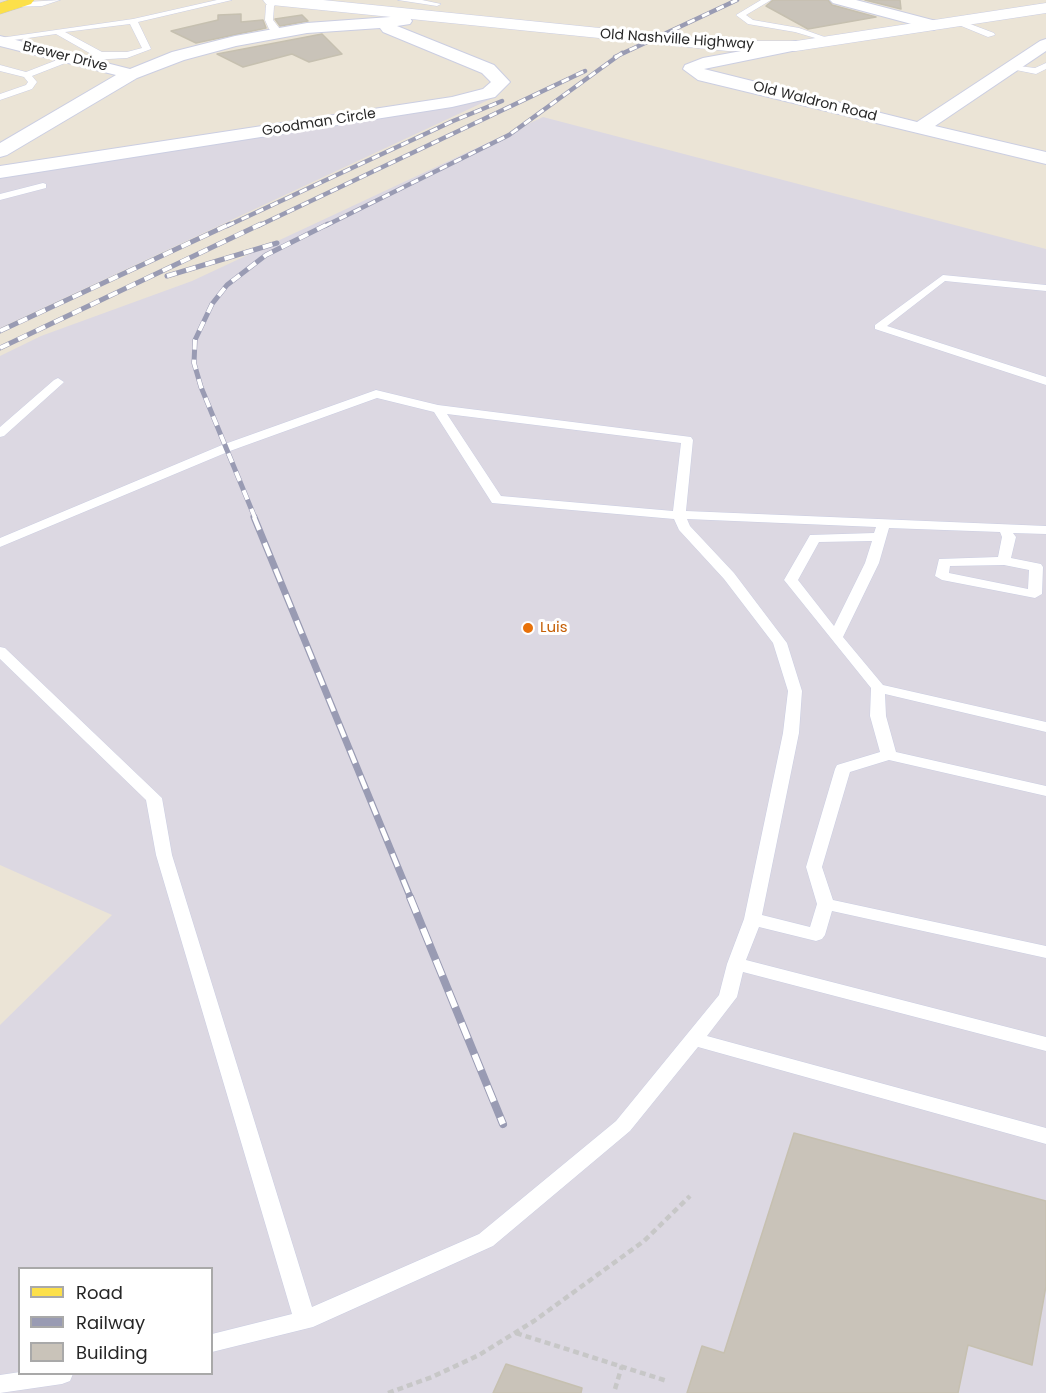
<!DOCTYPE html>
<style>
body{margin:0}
#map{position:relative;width:1046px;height:1393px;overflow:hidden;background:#ebe4d6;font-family:Poppins,sans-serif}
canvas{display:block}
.legend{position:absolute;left:18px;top:1267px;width:195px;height:108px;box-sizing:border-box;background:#fff;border:2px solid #a9a9a9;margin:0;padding:8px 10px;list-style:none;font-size:18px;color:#272727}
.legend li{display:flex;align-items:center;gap:12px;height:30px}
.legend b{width:30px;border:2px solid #a9a9a9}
</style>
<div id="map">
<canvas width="1046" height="1393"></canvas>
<ul class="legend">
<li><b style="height:8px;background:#fce04a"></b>Road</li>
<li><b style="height:8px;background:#999bb3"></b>Railway</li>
<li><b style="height:16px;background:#c9c3b9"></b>Building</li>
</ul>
</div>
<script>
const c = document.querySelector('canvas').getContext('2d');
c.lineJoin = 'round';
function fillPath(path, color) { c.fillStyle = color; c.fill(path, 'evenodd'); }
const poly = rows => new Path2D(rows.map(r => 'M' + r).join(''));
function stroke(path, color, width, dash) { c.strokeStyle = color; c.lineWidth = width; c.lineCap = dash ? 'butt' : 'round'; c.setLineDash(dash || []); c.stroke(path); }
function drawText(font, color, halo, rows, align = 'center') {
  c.font = font + ' Poppins,sans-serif'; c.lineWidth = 6; c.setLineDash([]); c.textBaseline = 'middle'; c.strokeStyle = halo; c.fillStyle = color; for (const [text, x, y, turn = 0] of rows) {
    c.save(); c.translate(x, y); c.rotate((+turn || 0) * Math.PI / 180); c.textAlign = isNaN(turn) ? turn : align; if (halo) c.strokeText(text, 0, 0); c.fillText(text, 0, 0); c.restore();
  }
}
const industrial = poly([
 [497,96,0,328,0,177],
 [543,117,1046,249,1046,1393,0,1393,0,1025,112,915,0,865,0,356,41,336,192,281],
 [20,1268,212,1268,212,1374,20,1374]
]);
const building = poly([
 [773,0,828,0,832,5,876,17,808,29,766,6,773,0],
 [865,0,900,0,901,9,865,0],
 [241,14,241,22,263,20,266,28,196,43,171,31,218,20,218,15,241,14],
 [302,15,308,21,280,26,275,19,302,15],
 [322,34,342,54,309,62,292,54,243,67,217,54,322,34],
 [794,1133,1046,1201,1046,1286,1032,1365,968,1345,958,1393,687,1393,702,1346,724,1353,794,1133],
 [506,1364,582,1388,581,1393,493,1393,506,1364]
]);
const path = poly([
 [516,1333,667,1381],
 [615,1389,622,1366],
 [388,1393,432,1377,479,1355,534,1321,644,1241,690,1196]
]);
const service = poly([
 [60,0,42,6,10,7,6,5,10,3,60,0],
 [217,0,232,0,138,22,151,49,127,58,90,60,89,58,93,55,56,34,0,42,0,38,133,19,217,0],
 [130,24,142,48,127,52,102,52,65,32,130,24],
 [271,0,280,0,274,6,273,20,283,33,282,35,276,35,269,29,265,20,266,5,271,0],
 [398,0,422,0,441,4,437,6,398,0],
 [761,0,771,0,746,15,753,20,799,28,836,41,832,43,795,32,748,24,736,15,761,0],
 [957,19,994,33,995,35,988,37,954,23,953,21,957,19],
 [70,55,73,56,73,60,32,76,37,82,32,89,0,100,0,94,26,85,28,82,24,77,0,71,0,65,26,72,70,55],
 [1046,63,1046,69,1036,74,1006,68,1010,65,1035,68,1046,63],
 [43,183,46,184,46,188,0,200,0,194,43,183],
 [943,275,1046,285,1046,291,945,281,887,326,1046,377,1046,385,875,329,875,325,943,275],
 [58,378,64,382,62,384,4,436,0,437,0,427,54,380,58,378],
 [376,390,438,405,691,437,693,440,686,511,1046,526,1046,534,1013,533,1016,537,1011,558,1041,564,1043,567,1042,594,1035,598,942,580,935,576,939,559,998,557,1002,537,1000,532,889,528,879,563,843,637,883,685,1046,722,1046,732,885,694,886,716,896,752,1046,786,1046,796,889,760,850,772,822,867,833,900,1046,946,1046,958,832,911,825,935,822,939,816,941,759,927,746,960,1046,1037,1046,1051,743,972,737,997,707,1036,1046,1128,1046,1144,698,1047,630,1131,493,1246,313,1327,212,1352,212,1334,292,1314,156,855,146,800,0,659,0,647,5,648,162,798,172,855,312,1307,479,1234,616,1121,719,995,727,964,744,919,783,733,788,691,773,643,724,579,679,530,674,519,492,503,434,412,377,398,230,451,0,547,0,538,222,445,376,390],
 [447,414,681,443,673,511,501,496,447,414],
 [687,519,876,527,874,533,810,535,784,580,871,688,870,716,880,752,837,765,835,769,806,867,817,904,810,927,762,915,799,733,802,691,787,643,734,573,690,526,687,519],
 [872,541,865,563,834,626,798,580,819,542,872,541],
 [1004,565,1029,570,1028,589,949,573,950,566,1004,565],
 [20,1372,20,1374,73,1374,70,1381,62,1384,0,1393,0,1375,20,1372]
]);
const minor = poly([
 [830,0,856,0,940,22,942,25,934,30,833,3,830,0],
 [404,16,410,18,412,21,410,24,397,26,494,65,510,82,495,97,452,107,0,178,0,166,452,97,483,89,491,82,482,73,383,32,380,28,307,33,236,46,184,60,137,78,7,155,0,157,0,143,116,75,0,46,0,36,130,69,172,52,235,36,307,23,404,16],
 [1046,39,1046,51,935,126,1046,152,1046,164,698,80,683,69,685,65,703,58,796,41,804,46,802,49,704,69,917,122,1040,41,1046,39]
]);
const secondary = poly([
 [263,0,323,0,728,41,796,41,1046,3,1046,13,796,51,728,51,272,5,266,4,263,0]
]);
const primary = poly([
 [9,0,34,0,31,4,0,14,0,3,9,0]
]);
const railFar3 = poly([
 [615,57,737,0],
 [227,226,453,121,502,101],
 [258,226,585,71],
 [325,226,509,135,622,53]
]);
const railFar2 = poly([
 [167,276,277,243],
 [0,331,230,224],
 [0,348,261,224],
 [255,518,201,387,194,363,195,340,212,304,227,285,266,255,328,224]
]);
const railFar1 = poly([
 [254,517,411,899]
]);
const rail = poly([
 [410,897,503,1124]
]);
const markers = [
 [528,628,6,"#e8710a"]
];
const farStreetnames = [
 ["Old Nashville Highway",677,40,4],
 ["Brewer Drive",65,57,14],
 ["Old Waldron Road",815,102,14],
 ["Goodman Circle",319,123,-9]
];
const foodNames = [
 ["Luis",540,628]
];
fillPath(industrial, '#dcd8e2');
fillPath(building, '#c9c3b9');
stroke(building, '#c6c0b0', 1.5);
stroke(service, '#cbcee2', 1);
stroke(minor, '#cbcee2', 2);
stroke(secondary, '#cbcee2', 1);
stroke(primary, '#c7c7c7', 1);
stroke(path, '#c7c7c7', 4.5, [6, 4]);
fillPath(service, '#fff');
fillPath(minor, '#fff');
fillPath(secondary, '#fff');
fillPath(primary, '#fce04a');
stroke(railFar3, '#999bb3', 4.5);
stroke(railFar2, '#999bb3', 5);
stroke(railFar1, '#999bb3', 7);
stroke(rail, '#999bb3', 8);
stroke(railFar3, '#fff', 3, [8]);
stroke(railFar2, '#fff', 4, [10]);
stroke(railFar1, '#fff', 4.5, [14]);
stroke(rail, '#fff', 6, [17]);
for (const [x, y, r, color] of markers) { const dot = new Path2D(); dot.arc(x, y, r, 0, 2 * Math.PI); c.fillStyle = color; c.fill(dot); stroke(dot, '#fff', 2); }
drawText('14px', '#272727', '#fff', farStreetnames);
drawText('15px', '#c56008', '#fff', foodNames, 'left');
</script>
